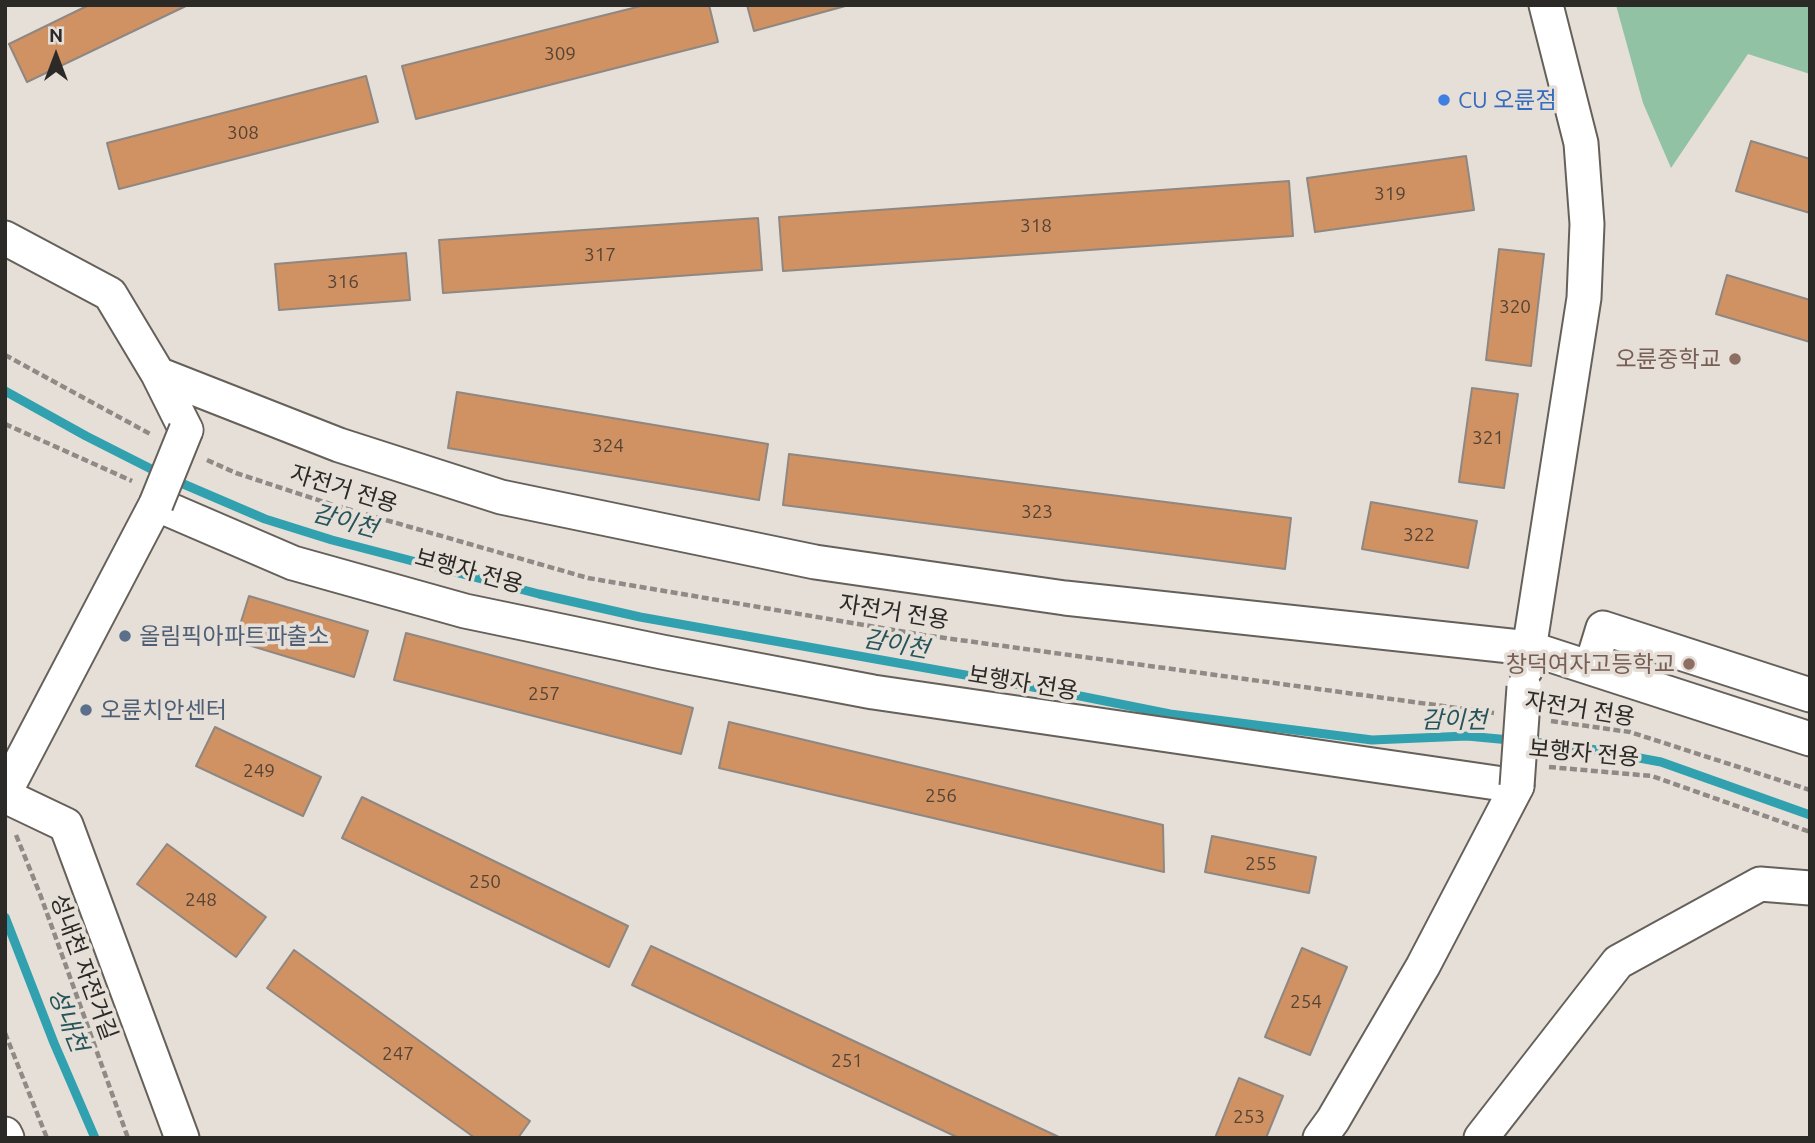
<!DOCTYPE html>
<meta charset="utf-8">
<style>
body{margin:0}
#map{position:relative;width:1815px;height:1143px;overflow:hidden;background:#e5dfd8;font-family:Ubuntu,sans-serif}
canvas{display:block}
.frame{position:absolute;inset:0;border:7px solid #2c2a27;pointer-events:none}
.north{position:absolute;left:21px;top:21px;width:70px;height:70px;-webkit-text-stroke:5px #e5dfd8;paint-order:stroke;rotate:0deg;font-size:19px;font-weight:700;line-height:28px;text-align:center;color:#2c2a27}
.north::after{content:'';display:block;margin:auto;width:24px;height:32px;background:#2c2a27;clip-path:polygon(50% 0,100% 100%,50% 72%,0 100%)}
</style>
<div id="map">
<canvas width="1815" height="1143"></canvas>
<div class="frame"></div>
<div class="north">N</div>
</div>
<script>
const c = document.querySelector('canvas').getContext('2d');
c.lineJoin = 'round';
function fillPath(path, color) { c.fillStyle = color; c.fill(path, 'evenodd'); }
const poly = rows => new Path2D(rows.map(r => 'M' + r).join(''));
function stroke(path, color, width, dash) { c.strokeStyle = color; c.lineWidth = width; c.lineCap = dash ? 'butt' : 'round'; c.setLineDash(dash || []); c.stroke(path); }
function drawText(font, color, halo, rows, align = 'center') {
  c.font = font + ' Ubuntu,"Noto Sans KR",sans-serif'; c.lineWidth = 7; c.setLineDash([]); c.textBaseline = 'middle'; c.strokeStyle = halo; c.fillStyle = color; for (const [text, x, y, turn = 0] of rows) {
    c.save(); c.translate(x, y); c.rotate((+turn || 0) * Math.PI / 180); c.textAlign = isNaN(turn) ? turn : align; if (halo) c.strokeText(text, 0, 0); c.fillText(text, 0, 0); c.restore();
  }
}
const green = poly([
 [1616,5,1810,5,1810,74,1748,54,1671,168,1643,103]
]);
const stream = poly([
 [5,391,86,436,161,474],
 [174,480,265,519,332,540,539,594,640,617,1055,691,1170,714,1372,740,1467,736,1574,746,1661,762,1810,815],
 [5,917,54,1043,95,1138]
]);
const building = poly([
 [89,5,188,5,27,82,9,44,89,5],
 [645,5,709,5,718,42,416,119,402,66,645,5],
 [747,5,849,5,754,31,747,5],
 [366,76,378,122,119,189,107,143,366,76],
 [1751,141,1810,159,1810,213,1736,191,1751,141],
 [1466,156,1474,210,1315,232,1307,178,1466,156],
 [1289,181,1293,236,783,271,779,217,1289,181],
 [758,218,762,270,443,293,439,240,758,218],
 [1499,249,1544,254,1531,366,1486,360,1499,249],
 [406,253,410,300,279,310,275,264,406,253],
 [1727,275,1810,300,1810,342,1716,314,1727,275],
 [1472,388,1518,394,1504,488,1459,482,1472,388],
 [457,392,768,444,759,500,448,448,457,392],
 [789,454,1291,518,1285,569,783,505,789,454],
 [1371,502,1477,521,1468,568,1362,549,1371,502],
 [249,596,368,631,354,677,235,641,249,596],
 [406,633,693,708,681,754,394,680,406,633],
 [729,722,1163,825,1164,872,719,768,729,722],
 [215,727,321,777,303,816,196,766,215,727],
 [362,797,628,926,609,967,342,838,362,797],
 [1212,836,1316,857,1309,893,1205,872,1212,836],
 [167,844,266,917,236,957,137,884,167,844],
 [651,946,1061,1138,959,1138,632,985,651,946],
 [1302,948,1347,967,1310,1055,1265,1037,1302,948],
 [294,950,530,1121,518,1138,475,1138,267,988,294,950],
 [1239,1078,1283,1096,1266,1138,1215,1138,1239,1078]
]);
const path = poly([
 [5,355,152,435],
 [5,424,132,481],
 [207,460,236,473,330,504,588,578,923,635,1494,713],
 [1551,721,1630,732,1810,790],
 [1549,767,1652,776,1810,832],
 [16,835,40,894,128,1138],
 [5,1033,47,1138]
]);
const minor = poly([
 [5,238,110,294,158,374,186,430],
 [158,374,339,445,501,497,815,562,1065,598,1529,648,1810,739],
 [1591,667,1603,628,1810,695],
 [1526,669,1584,298,1587,224,1581,143,1546,5],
 [5,792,156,504,293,563,465,611,662,652,873,692,1517,786,1423,966,1333,1120,1320,1138],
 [5,796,66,825,182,1138],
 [5,1134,7,1138],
 [1481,1138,1618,962,1760,884,1810,888]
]);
const minorBridge = poly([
 [156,504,186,430],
 [1517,786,1524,687]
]);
const markers = [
 [1444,100,7,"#3f7fe0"],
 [1735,359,7,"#8d6e63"],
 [125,636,7,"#5c6f8a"],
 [1689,664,7,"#8d6e63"],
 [86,710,7,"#5c6f8a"]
];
const numberNames = [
 ["309",560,54],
 ["308",243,133],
 ["319",1390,194],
 ["318",1036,226],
 ["317",600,255],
 ["316",343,282],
 ["320",1515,307],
 ["321",1488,438],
 ["324",608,446],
 ["323",1037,512],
 ["322",1419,535],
 ["257",544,694],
 ["249",259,771],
 ["256",941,796],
 ["255",1261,864],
 ["250",485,882],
 ["248",201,900],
 ["254",1306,1002],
 ["247",398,1054],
 ["251",847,1061],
 ["253",1249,1117]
];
const shopNames = [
 ["CU 오륜점",1458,100]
];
const educationNames = [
 ["오륜중학교",1721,359],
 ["창덕여자고등학교",1675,664]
];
const streetNames = [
 ["자전거 전용",344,489,17],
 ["보행자 전용",469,571,15],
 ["자전거 전용",894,612,9],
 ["보행자 전용",1023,683,9],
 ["자전거 전용",1580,709,9],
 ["보행자 전용",1584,753,5],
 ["성내천 자전거길",84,967,70]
];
const serviceNames = [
 ["올림픽아파트파출소",139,636],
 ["오륜치안센터",100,710]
];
const waterNames = [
 ["감이천",345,521,15],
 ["감이천",896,644,10],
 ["감이천",1454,720],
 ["성내천",68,1020,68]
];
fillPath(green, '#91c2a3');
stroke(stream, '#31a0af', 9);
fillPath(building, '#d19263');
stroke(building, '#8e8782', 2);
stroke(minor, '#65605a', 37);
stroke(path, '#8f8a85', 4.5, [7, 3.5]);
stroke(minor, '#fff', 33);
stroke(minorBridge, '#65605a', 37, []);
stroke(minorBridge, '#fff', 33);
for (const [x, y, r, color] of markers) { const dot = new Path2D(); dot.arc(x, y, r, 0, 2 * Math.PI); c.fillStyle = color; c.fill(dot); stroke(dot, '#e5dfd8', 2.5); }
drawText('19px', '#554436', null, numberNames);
drawText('23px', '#366cbe', '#e5dfd8', shopNames, 'left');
drawText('23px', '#785e54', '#e5dfd8', educationNames, 'right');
drawText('23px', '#2c2a27', '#e5dfd8', streetNames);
drawText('23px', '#4e5e75', '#e5dfd8', serviceNames, 'left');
drawText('italic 24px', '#26545b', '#e5dfd8', waterNames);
</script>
